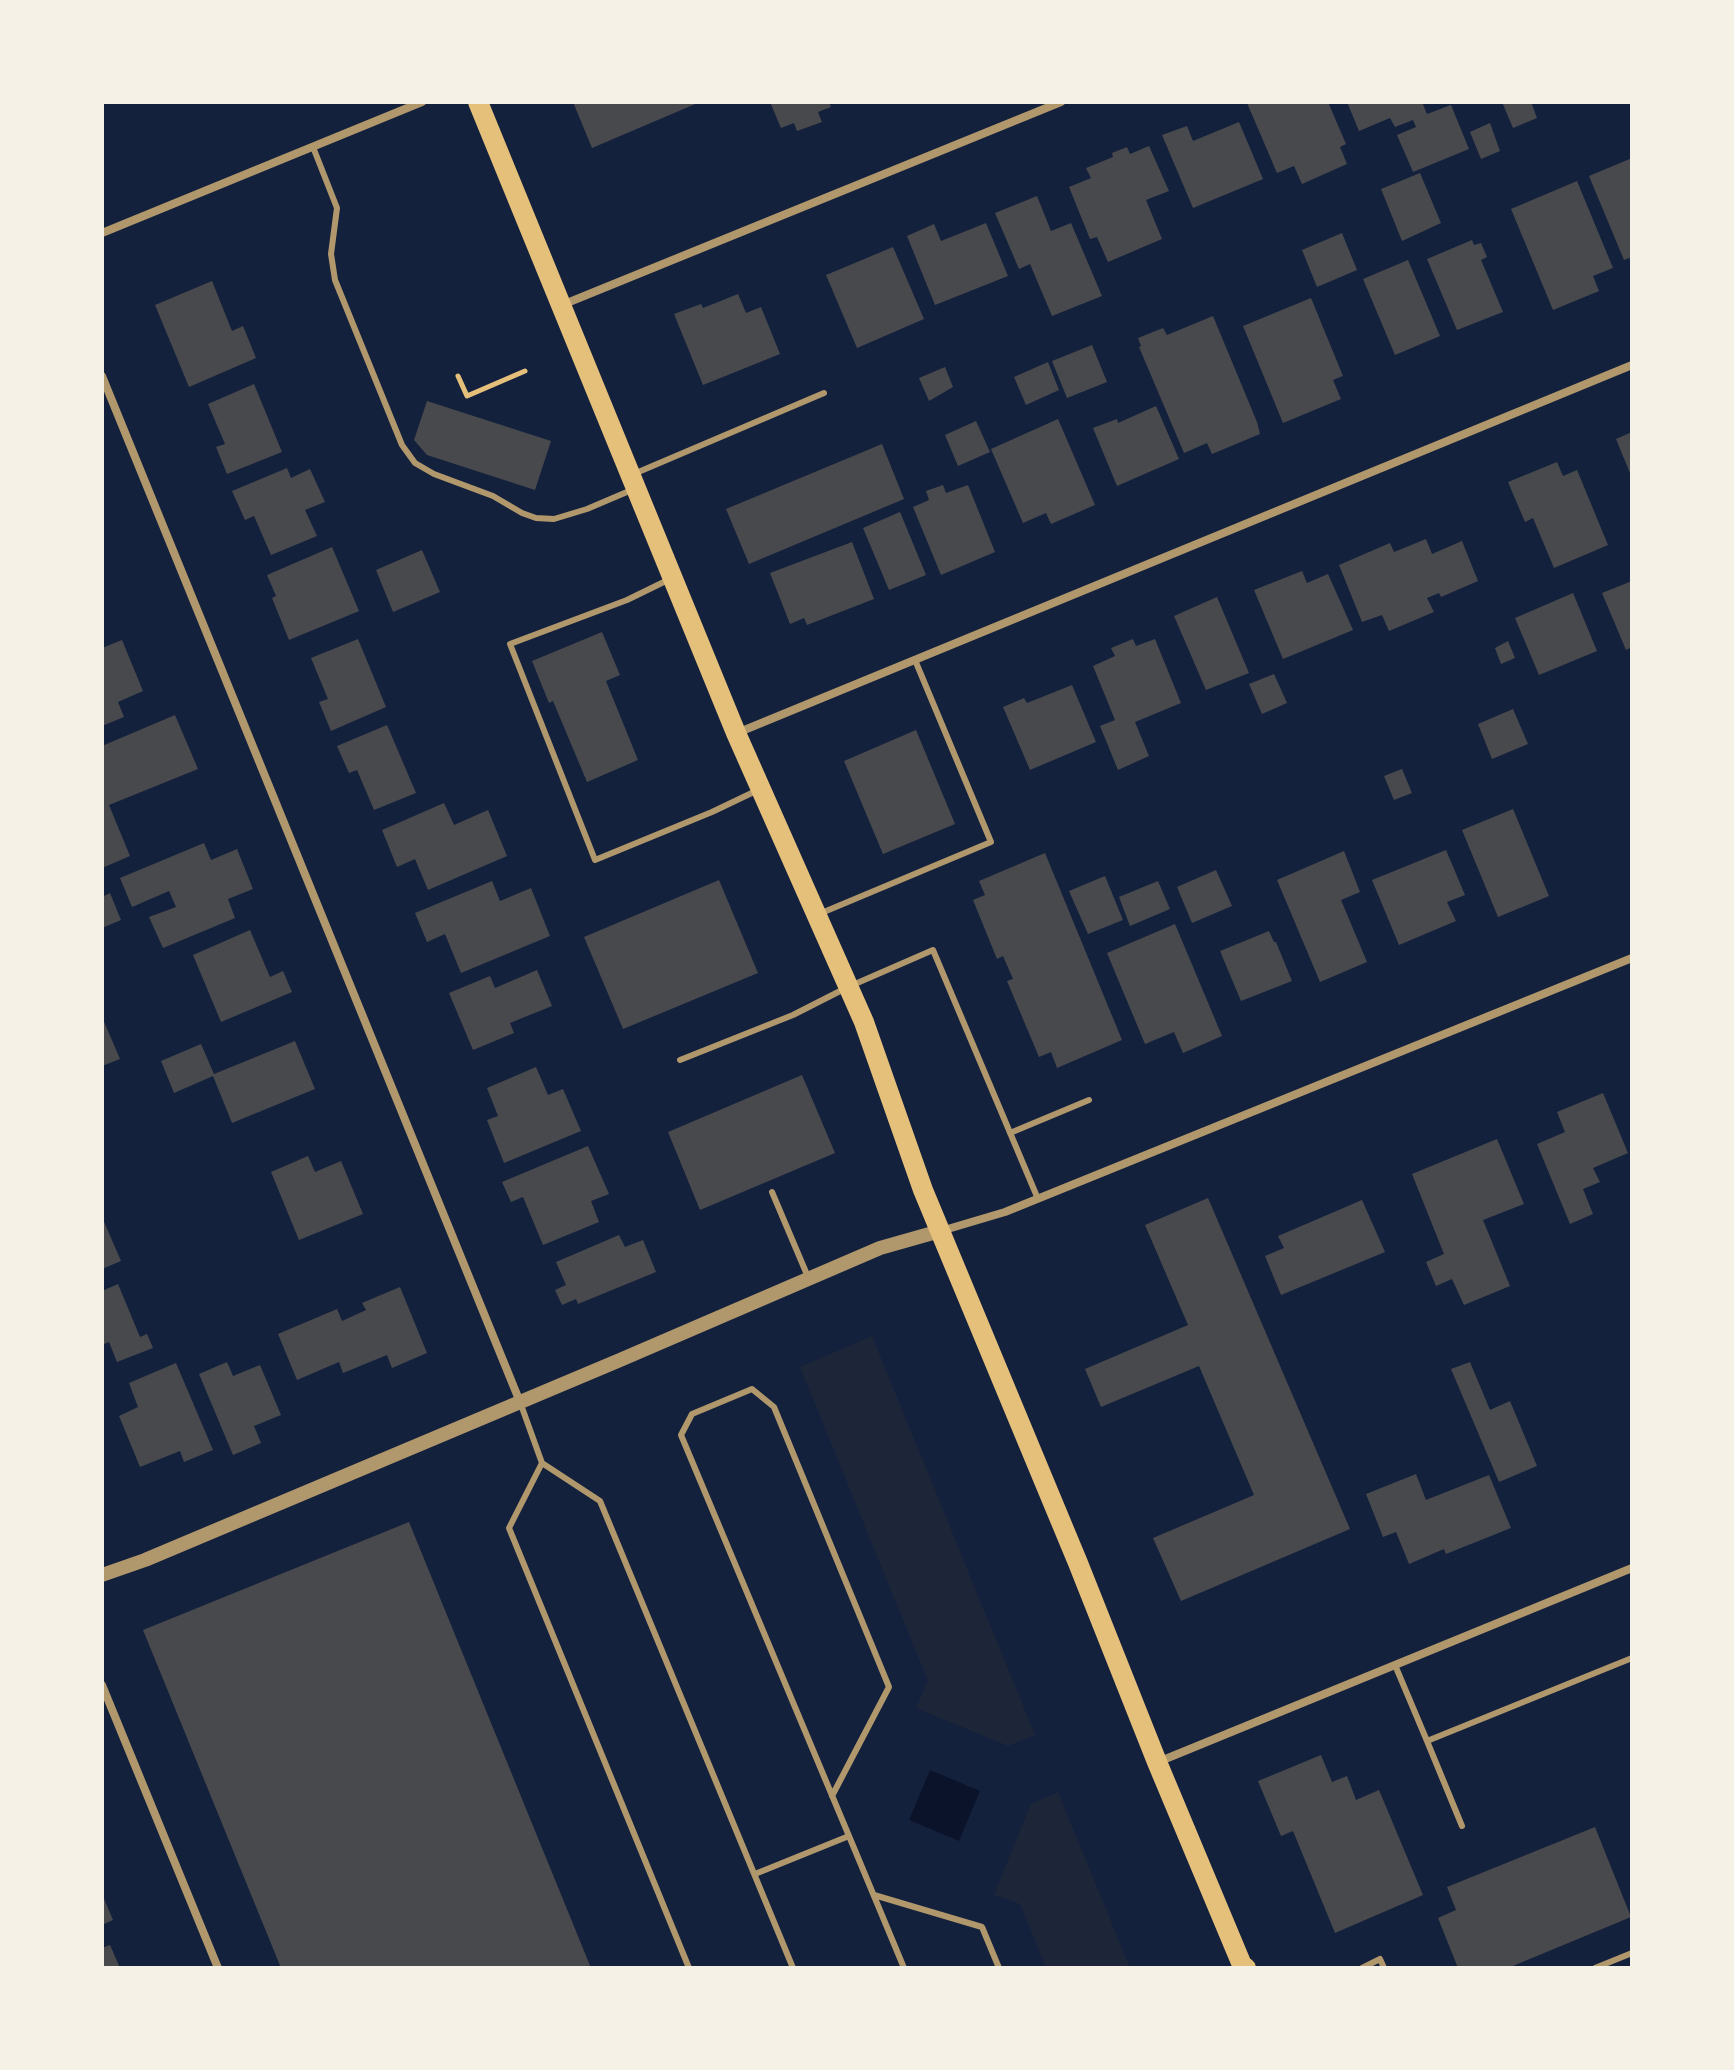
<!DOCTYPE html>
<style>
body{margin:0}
#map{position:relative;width:1734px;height:2070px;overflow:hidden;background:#14213d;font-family:"Work Sans",sans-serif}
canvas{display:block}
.frame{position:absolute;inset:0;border:104px solid #f6f1e7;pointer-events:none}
</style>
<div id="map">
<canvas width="1734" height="2070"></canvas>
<div class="frame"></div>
</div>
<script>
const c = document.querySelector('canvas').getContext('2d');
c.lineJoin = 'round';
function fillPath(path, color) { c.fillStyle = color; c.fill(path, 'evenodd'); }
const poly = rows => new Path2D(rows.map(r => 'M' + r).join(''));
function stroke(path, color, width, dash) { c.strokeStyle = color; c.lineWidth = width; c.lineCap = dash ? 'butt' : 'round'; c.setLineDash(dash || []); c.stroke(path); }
const green = poly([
 [872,1336,1035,1735,1008,1746,916,1708,928,1681,800,1367],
 [1058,1792,1130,1968,1046,1968,1020,1904,994,1895,1031,1804]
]);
const water = poly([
 [930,1770,980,1791,959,1841,909,1820]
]);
const building = poly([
 [573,102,700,102,592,148],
 [770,102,829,102,831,107,818,112,822,122,797,131,794,123,781,128],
 [1249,102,1328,102,1346,144,1340,147,1347,164,1302,184,1294,166,1277,173,1247,103],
 [1347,102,1422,102,1427,114,1451,105,1469,149,1413,172,1397,135,1416,127,1413,120,1395,127,1390,118,1359,131],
 [1502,102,1531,102,1537,118,1513,128],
 [1239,122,1263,179,1193,208,1162,135,1187,126,1193,141],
 [1490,123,1500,151,1481,159,1470,132],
 [1149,146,1169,191,1146,200,1162,239,1108,262,1097,237,1090,239,1069,187,1091,178,1086,168,1113,157,1112,153,1127,147,1130,154],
 [1632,158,1632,257,1624,260,1589,176],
 [1420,173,1441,223,1402,241,1381,189],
 [1577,181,1613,268,1593,276,1599,291,1553,310,1511,209],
 [1037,196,1051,231,1071,223,1102,296,1052,316,1030,264,1019,269,995,213],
 [986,223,1008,276,935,305,907,236,934,224,941,241],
 [1342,233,1357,270,1317,287,1302,250],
 [1472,240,1474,245,1481,243,1487,257,1481,260,1503,312,1457,330,1427,259],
 [893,247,924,319,857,348,826,275],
 [1408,260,1440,336,1395,355,1363,279],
 [212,281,232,331,243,326,256,358,189,387,155,305],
 [738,294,746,313,761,307,780,354,703,385,674,314,701,304,703,308],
 [1311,298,1343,376,1333,380,1341,399,1283,423,1243,326],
 [1213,316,1257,422,1260,434,1212,454,1207,443,1184,453,1139,347,1141,346,1138,338,1163,328,1167,335],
 [1092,345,1107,382,1067,398,1052,361],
 [1048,362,1059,390,1026,405,1014,377],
 [945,367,953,387,929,401,919,378],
 [254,384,282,452,227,474,216,447,225,444,208,404],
 [427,401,551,441,535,490,427,455,414,440],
 [1156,406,1179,459,1117,486,1093,428,1117,419,1118,423],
 [1058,419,1095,505,1051,524,1046,513,1023,523,991,449],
 [976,421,990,452,958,466,945,435],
 [1632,432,1632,478,1616,439],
 [882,444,904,499,749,564,726,509],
 [1557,462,1563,476,1577,470,1608,545,1554,568,1533,518,1525,522,1508,482],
 [287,468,291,478,310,469,325,502,305,510,317,536,271,555,254,516,245,520,232,491],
 [943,485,946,493,968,485,995,552,941,575,913,507,929,500,926,491],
 [900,512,926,575,889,590,863,528],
 [1426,539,1432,554,1462,541,1478,581,1441,597,1439,593,1427,598,1434,612,1389,631,1382,615,1362,622,1339,565,1390,543,1394,552],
 [852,542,874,599,807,625,804,618,790,624,770,573],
 [332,547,359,611,289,640,272,598,276,596,267,575],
 [422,550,440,592,393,612,376,570],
 [1302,571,1307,583,1328,574,1353,630,1283,659,1254,590],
 [1632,581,1632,647,1626,650,1602,593],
 [1573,593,1597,651,1539,675,1515,618],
 [1217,597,1249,673,1206,690,1174,616],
 [602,632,620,675,606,681,638,760,587,782,553,701,549,703,532,661],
 [358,639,386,707,331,731,319,702,328,699,311,658],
 [1133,639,1136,646,1155,639,1181,703,1135,722,1149,756,1118,770,1100,726,1115,720,1093,666,1115,656,1111,648],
 [122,640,143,691,118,702,124,717,102,726,102,648],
 [1508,641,1515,658,1501,664,1495,648],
 [1274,674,1287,703,1262,714,1249,684],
 [1072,685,1096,742,1030,770,1003,707,1024,698,1027,703],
 [1513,709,1528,744,1492,759,1478,724],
 [175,715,198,769,109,805,130,856,102,868,102,746],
 [387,725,416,793,374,810,357,770,349,773,337,746],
 [916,730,955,824,883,854,844,761],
 [1402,769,1412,793,1394,800,1384,776],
 [444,803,454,825,488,810,507,856,428,890,415,859,397,867,382,830],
 [1513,809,1549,896,1498,917,1462,830],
 [204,843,211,860,237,849,253,889,228,899,235,918,163,948,149,917,176,907,169,891,132,907,120,878],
 [1446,850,1465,895,1447,902,1456,921,1399,945,1372,880],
 [1344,851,1360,892,1341,900,1367,962,1320,982,1277,880],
 [1045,853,1122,1040,1057,1068,1051,1052,1039,1057,1007,981,1013,979,1003,956,997,959,973,900,985,895,979,881],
 [1216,870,1232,906,1192,923,1177,887],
 [1105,876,1123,920,1088,934,1069,891],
 [719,880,758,973,623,1029,584,937],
 [492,881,500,901,531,888,550,936,461,973,445,934,427,942,415,913],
 [1158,881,1170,909,1130,926,1119,897],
 [110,893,121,920,102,928,102,897],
 [1175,924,1222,1036,1183,1053,1174,1032,1145,1044,1107,953],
 [250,930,270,977,283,971,292,992,221,1022,193,955],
 [1269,931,1274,942,1276,942,1292,981,1241,1001,1220,951],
 [537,970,552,1006,510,1023,514,1033,473,1050,449,993,490,976,495,988],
 [102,1017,120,1059,102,1066],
 [295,1041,315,1089,232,1123,213,1076,174,1093,161,1061,201,1044,214,1074],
 [536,1067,548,1095,563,1089,581,1131,504,1163,487,1120,498,1116,487,1088],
 [802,1075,835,1153,700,1210,668,1132],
 [1603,1093,1628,1153,1593,1168,1600,1182,1583,1189,1593,1214,1570,1224,1537,1144,1565,1132,1557,1112],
 [1497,1139,1524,1204,1483,1220,1510,1286,1464,1305,1452,1279,1436,1286,1426,1262,1444,1254,1412,1174],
 [588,1146,609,1194,591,1201,599,1222,543,1245,523,1197,511,1202,502,1182],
 [308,1156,315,1172,341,1161,363,1214,299,1240,271,1172],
 [1208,1198,1350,1529,1181,1601,1153,1538,1254,1495,1199,1366,1101,1407,1085,1369,1188,1325,1145,1225],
 [1362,1200,1385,1252,1281,1295,1265,1256,1284,1248,1278,1236],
 [102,1217,121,1261,102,1269],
 [619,1235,625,1247,643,1240,656,1272,578,1304,576,1299,562,1305,555,1290,566,1285,556,1262],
 [118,1284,140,1337,147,1334,153,1348,117,1362,109,1342,102,1345,102,1291],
 [400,1287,427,1353,392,1368,387,1355,343,1373,339,1362,297,1380,278,1334,337,1309,342,1321,366,1310,362,1303],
 [227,1362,233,1376,260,1365,281,1415,254,1426,261,1443,233,1455,199,1374],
 [1470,1362,1490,1410,1510,1401,1537,1466,1499,1482,1451,1369],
 [176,1363,213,1450,184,1462,180,1451,140,1467,119,1416,138,1407,129,1383],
 [1416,1474,1426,1500,1489,1475,1511,1528,1446,1554,1444,1549,1409,1564,1396,1532,1383,1537,1366,1494],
 [409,1522,591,1968,281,1968,143,1630],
 [1321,1755,1332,1782,1347,1776,1356,1800,1379,1790,1423,1895,1335,1933,1293,1831,1281,1836,1258,1781],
 [1595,1827,1631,1917,1508,1968,1458,1968,1438,1918,1456,1910,1447,1887],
 [102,1894,113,1920,102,1925],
 [110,1945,120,1968,102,1968,102,1948]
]);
const path = poly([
 [458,376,467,396,525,371]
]);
const service = poly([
 [313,147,337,208,331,254,335,280,402,445,415,463,434,474,493,496,522,513,536,518,554,519,587,509,634,489],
 [636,473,824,393],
 [670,579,627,600,510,644,595,860,712,812,758,790],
 [819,914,991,842,915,660],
 [680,1060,793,1015,848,987,933,950,1038,1199],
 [1010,1133,1089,1100],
 [772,1192,808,1277],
 [520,1402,542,1463,600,1501,793,1968],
 [542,1463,509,1528,689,1968],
 [1395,1665,1427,1741,1632,1658],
 [1427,1741,1462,1826],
 [832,1796,889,1687,774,1407,752,1389,692,1414,681,1435,849,1836,904,1968],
 [755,1874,849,1836],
 [874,1895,982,1927,999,1968],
 [1362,1968,1380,1959,1384,1968],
 [1595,1968,1632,1953]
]);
const minor = poly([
 [102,233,422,102],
 [562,305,1061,102],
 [102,376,520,1402],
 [737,733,1632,365],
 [941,1231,1005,1212,1632,958],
 [102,1685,218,1968],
 [1158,1762,1632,1568]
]);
const tertiary = poly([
 [102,1575,145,1560,620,1360,880,1248,940,1231]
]);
const primary = poly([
 [478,102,736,733,864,1022,923,1190,1078,1563,1157,1762,1242,1965,1246,1968]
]);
fillPath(green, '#1d2539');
fillPath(water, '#0b132b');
fillPath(building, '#48494c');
stroke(path, '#e5c07b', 5);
stroke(service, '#b1986c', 6);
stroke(minor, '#b1986c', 8);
stroke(tertiary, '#b1986c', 14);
stroke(primary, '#e5c07b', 20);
</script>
